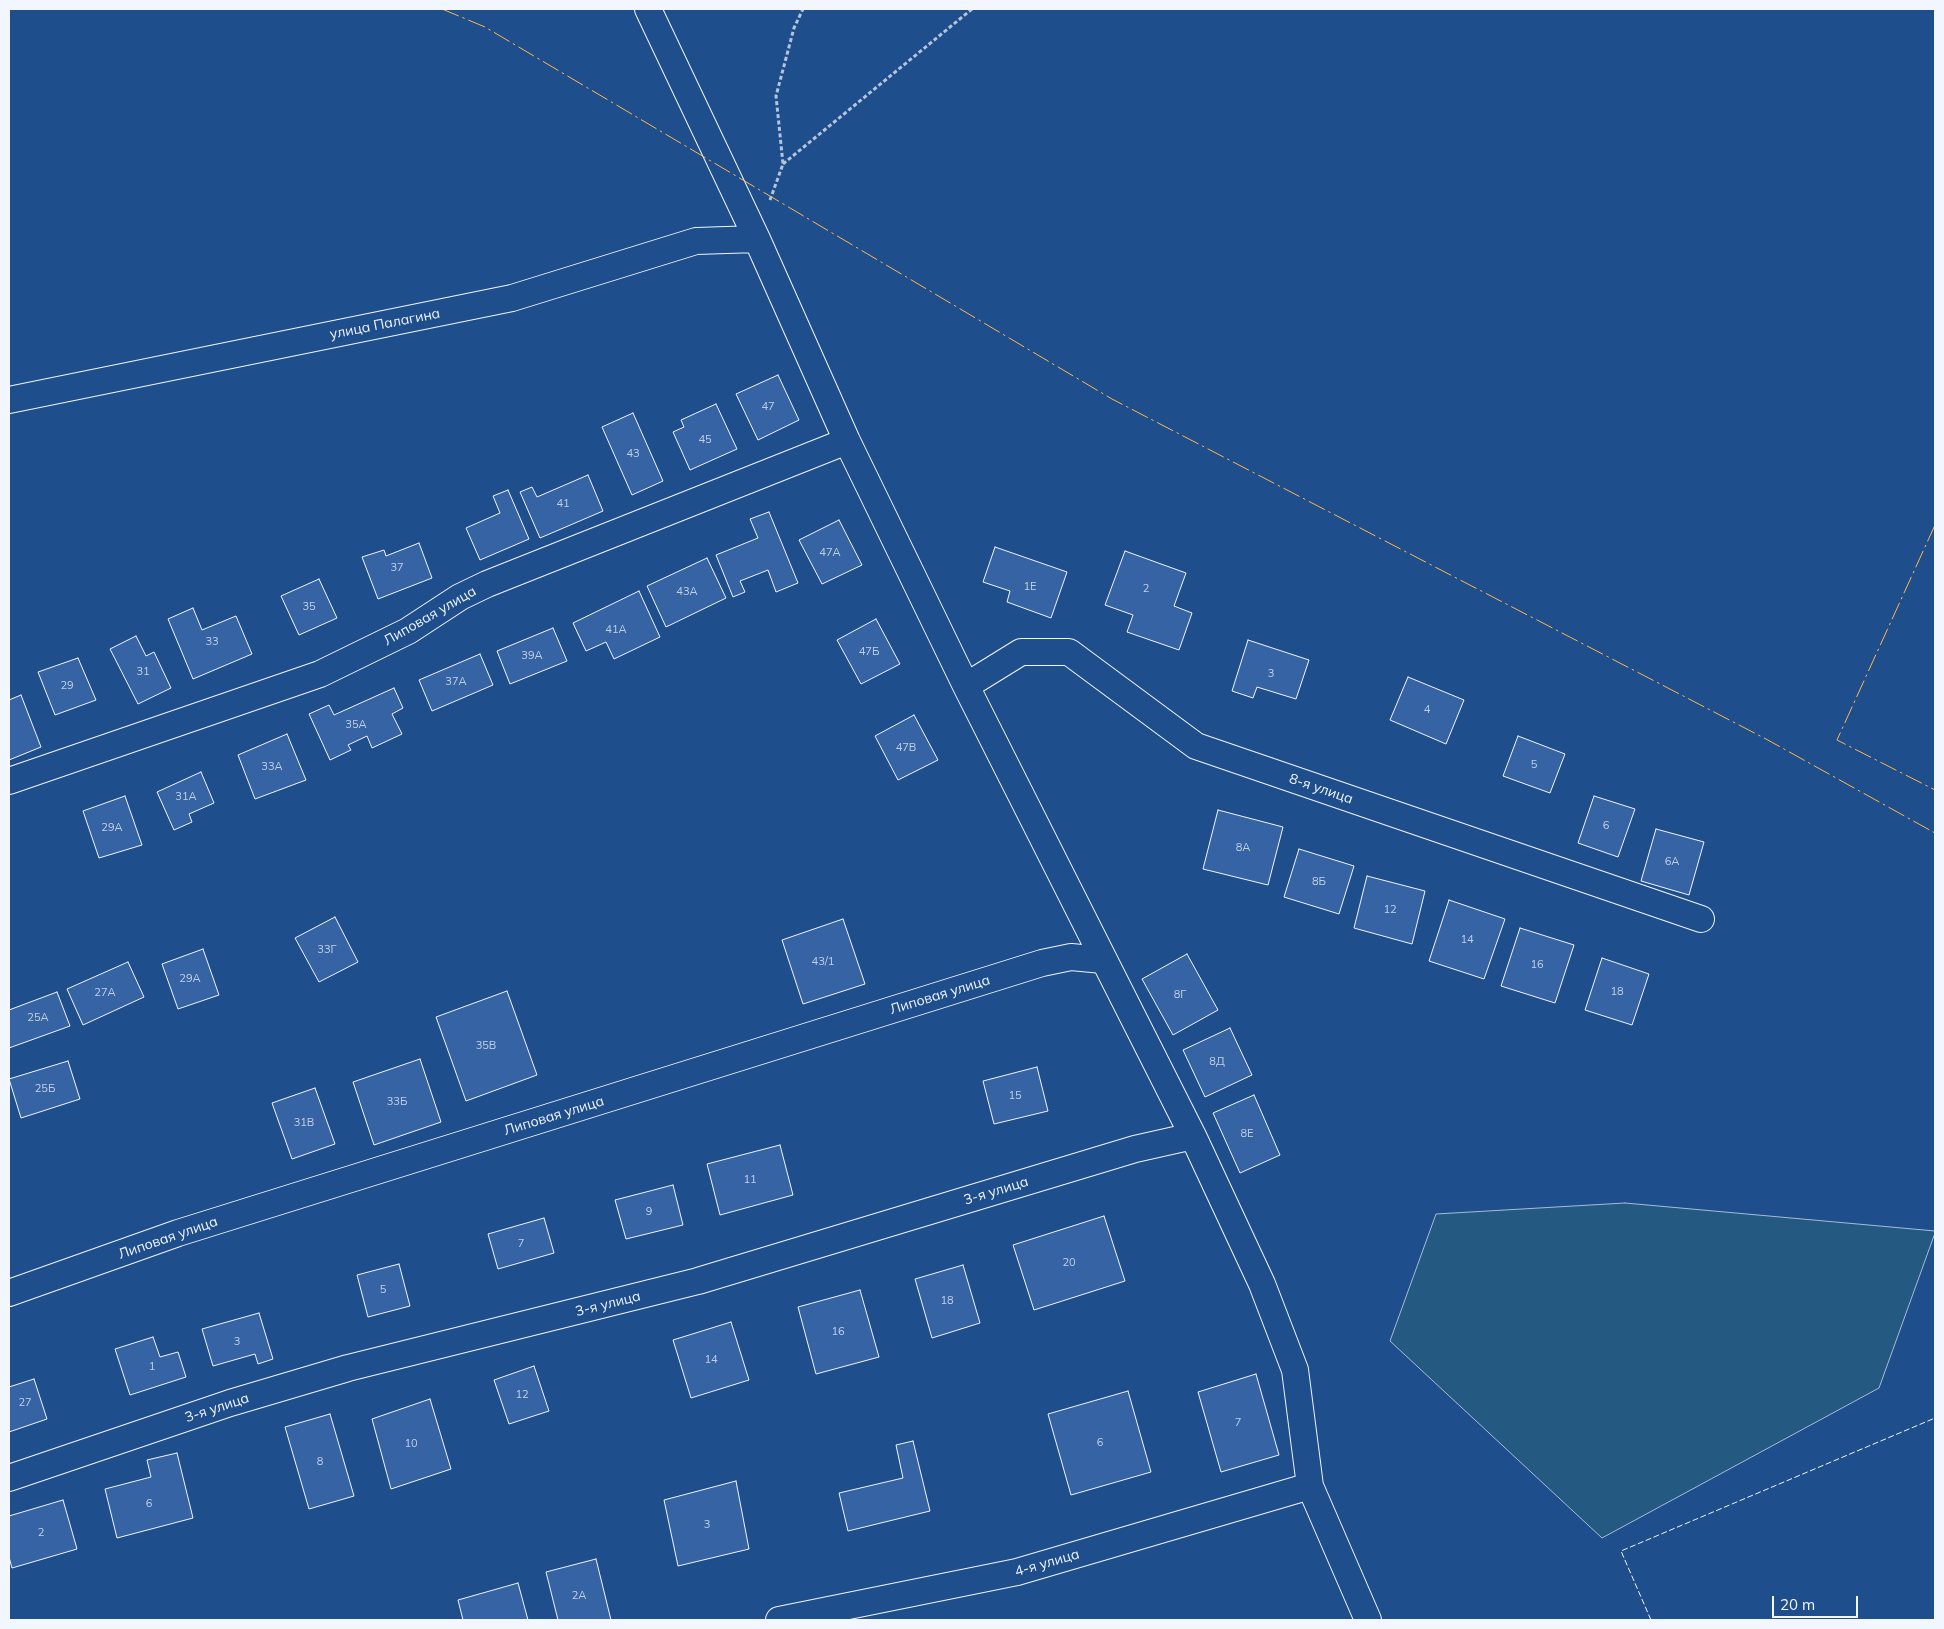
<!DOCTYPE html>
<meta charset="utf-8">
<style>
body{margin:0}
#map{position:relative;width:1944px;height:1629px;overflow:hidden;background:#1f4e8c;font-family:Mulish,sans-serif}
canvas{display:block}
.frame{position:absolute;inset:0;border:10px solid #f2f6ff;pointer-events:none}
.scale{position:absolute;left:1772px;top:1596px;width:86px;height:22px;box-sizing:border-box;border:2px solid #f2f6ff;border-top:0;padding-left:6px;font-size:15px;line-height:18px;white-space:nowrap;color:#f2f6ff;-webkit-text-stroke:4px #1f4e8c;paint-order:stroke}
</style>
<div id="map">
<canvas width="1944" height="1629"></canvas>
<div class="frame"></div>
<div class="scale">20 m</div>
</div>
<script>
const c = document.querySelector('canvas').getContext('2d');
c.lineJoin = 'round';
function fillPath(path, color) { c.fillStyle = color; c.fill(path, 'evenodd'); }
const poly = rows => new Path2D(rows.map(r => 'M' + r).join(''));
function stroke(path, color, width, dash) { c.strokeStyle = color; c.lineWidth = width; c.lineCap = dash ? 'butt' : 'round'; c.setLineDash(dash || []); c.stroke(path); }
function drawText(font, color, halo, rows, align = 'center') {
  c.font = font + ' Mulish,sans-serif'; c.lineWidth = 4; c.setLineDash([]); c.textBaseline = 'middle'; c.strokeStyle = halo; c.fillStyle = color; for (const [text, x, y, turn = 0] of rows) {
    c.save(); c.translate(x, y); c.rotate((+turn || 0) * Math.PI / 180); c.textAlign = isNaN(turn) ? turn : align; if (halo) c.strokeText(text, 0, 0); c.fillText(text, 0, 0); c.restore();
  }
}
const green = poly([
 [1625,1203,1935,1231,1935,1233,1879,1388,1602,1538,1390,1341,1436,1214,1625,1203]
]);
const building = poly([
 [778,375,799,420,758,440,736,394,778,375],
 [716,404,737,449,690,470,673,432,684,427,681,420,716,404],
 [633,413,663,481,632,495,602,427,633,413],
 [588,475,603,511,540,538,520,492,532,487,537,497,588,475],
 [508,490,529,539,480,560,466,528,500,513,493,496,508,490],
 [769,512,798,583,776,592,768,570,740,581,745,592,733,597,716,555,758,538,750,519,769,512],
 [839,520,862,565,822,584,799,540,839,520],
 [419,543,432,578,378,599,362,557,384,550,386,556,419,543],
 [995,547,1067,572,1051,618,1007,602,1010,591,983,582,995,547],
 [1125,551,1186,573,1174,606,1192,613,1179,650,1127,632,1133,615,1105,605,1125,551],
 [707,558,726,598,666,627,647,586,707,558],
 [319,579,337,618,299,635,281,596,319,579],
 [639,591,660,637,614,659,606,642,586,651,573,623,639,591],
 [193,608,202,630,236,616,252,654,193,679,168,619,193,608],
 [876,619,900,664,861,684,837,640,876,619],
 [553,628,567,661,510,684,497,651,553,628],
 [136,636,146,656,154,652,171,688,138,704,110,649,136,636],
 [1248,640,1309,660,1296,699,1257,687,1253,698,1232,691,1248,640],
 [480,654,493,685,432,711,419,680,480,654],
 [78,658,96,700,55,715,38,672,78,658],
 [1408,677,1464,700,1446,744,1390,720,1408,677],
 [394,688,403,708,392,714,402,734,372,748,367,736,348,745,351,750,330,760,309,714,329,705,334,715,394,688],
 [21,695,41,747,9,760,9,700,21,695],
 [914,715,938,760,898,780,875,736,914,715],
 [287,734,306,780,255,799,238,755,287,734],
 [1518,736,1565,754,1550,793,1503,776,1518,736],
 [201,772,214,803,189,814,192,822,174,830,157,792,201,772],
 [125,796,142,845,99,858,83,811,125,796],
 [1594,796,1635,809,1618,857,1578,843,1594,796],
 [1218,810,1283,827,1268,885,1203,869,1218,810],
 [1656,829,1704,842,1689,895,1641,881,1656,829],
 [1299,849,1354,866,1339,914,1284,897,1299,849],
 [1367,876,1425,891,1412,944,1354,928,1367,876],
 [1449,900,1505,919,1484,979,1429,961,1449,900],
 [335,917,358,962,319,982,295,938,335,917],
 [843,919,865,984,803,1004,782,940,843,919],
 [1520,928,1574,945,1555,1003,1501,986,1520,928],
 [203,949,219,995,178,1009,162,964,203,949],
 [1187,954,1218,1010,1173,1035,1142,979,1187,954],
 [1602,958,1649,974,1632,1025,1585,1010,1602,958],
 [128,962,144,997,83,1025,67,989,128,962],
 [507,991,537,1075,466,1101,436,1017,507,991],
 [57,992,70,1026,9,1048,9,1010,57,992],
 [1230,1028,1252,1075,1205,1097,1183,1050,1230,1028],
 [420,1059,441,1122,374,1145,353,1082,420,1059],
 [68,1061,80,1099,21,1118,9,1079,68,1061],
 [1037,1067,1048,1111,994,1124,983,1081,1037,1067],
 [315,1088,335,1144,292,1159,272,1103,315,1088],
 [1254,1095,1280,1155,1240,1173,1213,1113,1254,1095],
 [780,1145,793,1195,720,1215,707,1164,780,1145],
 [673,1185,683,1225,626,1239,615,1200,673,1185],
 [1104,1216,1125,1281,1034,1310,1013,1245,1104,1216],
 [544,1218,554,1253,498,1269,488,1234,544,1218],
 [399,1264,410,1306,368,1317,357,1275,399,1264],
 [963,1265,980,1323,932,1338,915,1279,963,1265],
 [860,1290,879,1357,816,1374,798,1307,860,1290],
 [259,1313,273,1359,258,1364,255,1354,213,1366,202,1329,259,1313],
 [731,1322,749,1380,691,1398,673,1340,731,1322],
 [153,1337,160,1357,178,1352,186,1377,130,1395,115,1349,153,1337],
 [534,1366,549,1411,509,1424,494,1380,534,1366],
 [1256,1374,1279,1455,1221,1472,1198,1392,1256,1374],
 [34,1379,47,1419,9,1432,9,1387,34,1379],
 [1128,1391,1151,1472,1071,1495,1048,1414,1128,1391],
 [430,1399,451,1469,391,1489,372,1419,430,1399],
 [330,1414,354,1496,309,1509,285,1427,330,1414],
 [913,1441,930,1511,848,1531,839,1493,903,1478,896,1445,913,1441],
 [177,1453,193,1518,117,1538,105,1489,151,1477,147,1460,177,1453],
 [736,1481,749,1549,678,1566,664,1500,736,1481],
 [63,1500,77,1549,12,1568,9,1557,9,1516,63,1500],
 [596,1559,611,1620,558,1620,546,1572,596,1559],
 [518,1583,528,1620,463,1620,458,1600,518,1583]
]);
const path = poly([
 [783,164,972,9],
 [770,200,783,164,776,96,794,28,803,9]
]);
const street = poly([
 [648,9,757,239,847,441,966,686,1193,1136,1262,1284,1295,1370,1310,1486,1368,1620],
 [9,400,512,298,696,241,757,239],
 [966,686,1021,652,1069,652,1196,746,1701,919],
 [9,781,320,674,408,631,460,597,487,584,847,441],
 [9,1293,178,1233,1042,963,1071,957,1103,960],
 [9,1478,230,1403,348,1368,698,1281,1135,1149,1193,1136],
 [779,1620,1017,1572,1310,1486]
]);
const fence = poly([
 [1651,1620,1621,1551,1935,1418]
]);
const power = poly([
 [442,9,485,27,1112,399,1766,739,1935,833],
 [1935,525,1837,740,1935,790]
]);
const numberNames = [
 ["47",768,407],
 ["45",705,440],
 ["43",633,454],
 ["41",563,504],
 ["47А",830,553],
 ["37",397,568],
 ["1Е",1030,587],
 ["2",1146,589],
 ["43А",687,592],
 ["35",309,607],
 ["41А",616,630],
 ["33",212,642],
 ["47Б",869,652],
 ["39А",532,656],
 ["31",143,672],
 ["3",1271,674],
 ["37А",456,682],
 ["29",67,686],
 ["4",1427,710],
 ["35А",356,725],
 ["47В",906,748],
 ["5",1534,765],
 ["33А",272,767],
 ["31А",186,797],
 ["6",1606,826],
 ["29А",112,828],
 ["8А",1243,848],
 ["6А",1672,862],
 ["8Б",1319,882],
 ["12",1390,910],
 ["14",1467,940],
 ["33Г",327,950],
 ["43/1",823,962],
 ["16",1537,965],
 ["29А",190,979],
 ["18",1617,992],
 ["27А",105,993],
 ["8Г",1180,995],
 ["25А",38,1018],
 ["35В",486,1046],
 ["8Д",1217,1062],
 ["25Б",45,1089],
 ["15",1015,1096],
 ["33Б",397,1102],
 ["31В",304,1123],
 ["8Е",1247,1134],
 ["11",750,1180],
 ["9",649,1212],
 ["7",521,1244],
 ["20",1069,1263],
 ["5",383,1290],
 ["18",947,1301],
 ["16",838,1332],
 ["3",237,1342],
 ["14",711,1360],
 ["1",152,1367],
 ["12",522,1395],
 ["27",25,1403],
 ["7",1238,1423],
 ["6",1100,1443],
 ["10",411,1444],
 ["8",320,1462],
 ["6",149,1504],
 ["3",707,1525],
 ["2",41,1533],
 ["2А",579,1596]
];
const streetNames = [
 ["улица Палагина",385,324,-11],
 ["Липовая улица",430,616,-30],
 ["8-я улица",1321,789,19],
 ["Липовая улица",940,995,-17],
 ["Липовая улица",554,1116,-17],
 ["3-я улица",996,1191,-17],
 ["Липовая улица",168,1238,-19],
 ["3-я улица",608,1304,-14],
 ["3-я улица",217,1408,-18],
 ["4-я улица",1047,1563,-16]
];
fillPath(green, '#245a82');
stroke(green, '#a8bbd7', 1);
fillPath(building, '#3563a3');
stroke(building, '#f2f6ff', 1);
stroke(street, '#f2f6ff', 28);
stroke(path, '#b3c4dc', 3, [4, 2.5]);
stroke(street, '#1f4e8c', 26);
stroke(fence, '#f2f6ff', 1, [6, 2.5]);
stroke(power, '#ffb74d', 1, [18, 4, 2.5, 4]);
drawText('11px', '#c3d1e8', null, numberNames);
drawText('14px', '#f2f6ff', '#1f4e8c', streetNames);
</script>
